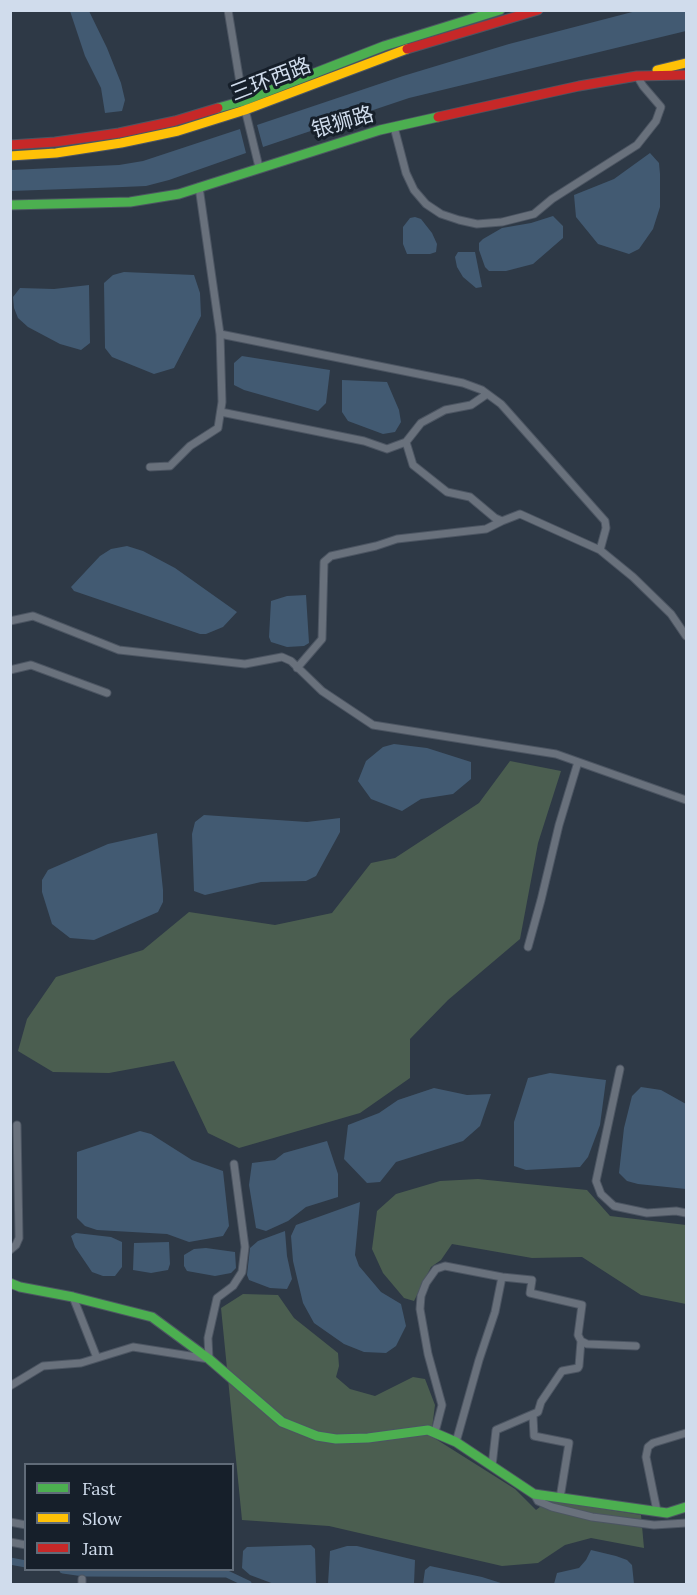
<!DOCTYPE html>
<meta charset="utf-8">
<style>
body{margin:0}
#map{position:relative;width:697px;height:1595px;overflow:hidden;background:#2e3946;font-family:Lora,serif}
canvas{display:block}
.frame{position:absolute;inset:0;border:12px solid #d0dcec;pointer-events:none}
.legend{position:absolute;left:24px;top:1463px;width:210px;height:108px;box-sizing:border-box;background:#161f2a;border:2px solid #606b78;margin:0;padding:8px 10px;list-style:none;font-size:18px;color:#d0dcec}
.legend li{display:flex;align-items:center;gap:12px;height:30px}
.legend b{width:30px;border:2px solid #606b78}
</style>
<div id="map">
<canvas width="697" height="1595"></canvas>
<div class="frame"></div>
<ul class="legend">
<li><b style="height:8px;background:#4caf50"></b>Fast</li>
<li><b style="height:8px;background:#ffc107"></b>Slow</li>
<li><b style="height:8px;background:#c62828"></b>Jam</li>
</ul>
</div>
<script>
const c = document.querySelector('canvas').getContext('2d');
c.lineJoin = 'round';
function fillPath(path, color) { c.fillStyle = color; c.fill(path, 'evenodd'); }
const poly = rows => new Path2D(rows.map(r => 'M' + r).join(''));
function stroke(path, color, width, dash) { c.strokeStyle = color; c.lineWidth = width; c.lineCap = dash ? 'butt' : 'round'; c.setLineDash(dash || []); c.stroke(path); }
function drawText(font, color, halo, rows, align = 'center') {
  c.font = font + ' Lora,"Noto Sans SC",serif'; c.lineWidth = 6; c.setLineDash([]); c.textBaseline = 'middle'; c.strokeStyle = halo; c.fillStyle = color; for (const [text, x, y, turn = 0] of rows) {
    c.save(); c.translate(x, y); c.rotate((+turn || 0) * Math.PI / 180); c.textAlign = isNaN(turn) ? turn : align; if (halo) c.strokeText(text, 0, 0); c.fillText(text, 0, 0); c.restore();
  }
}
const green = poly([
 [510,761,561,771,538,843,520,939,448,1000,410,1039,410,1078,360,1113,239,1148,208,1133,174,1061,109,1073,53,1072,18,1051,27,1019,56,977,143,950,189,912,275,925,332,913,371,863,395,858,479,803],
 [478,1179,587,1190,610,1216,686,1225,686,1304,641,1295,582,1257,532,1258,452,1244,441,1260,431,1267,414,1301,404,1298,383,1273,372,1249,377,1211,396,1194,440,1181],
 [243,1294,278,1295,294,1318,338,1353,339,1366,336,1377,350,1389,375,1396,413,1377,425,1379,435,1405,431,1436,515,1489,536,1510,549,1500,641,1515,644,1548,591,1538,565,1545,538,1563,502,1566,329,1526,242,1520,221,1308]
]);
const water = poly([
 [640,10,686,11,686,31,409,98,263,147,257,125,403,76,509,44],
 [70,11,89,11,107,48,121,83,125,100,122,111,105,113,101,88,85,56],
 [240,129,246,153,169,180,146,186,123,187,11,191,11,170,119,165,143,161],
 [650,153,659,163,660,174,660,207,653,229,639,249,629,254,598,244,576,217,574,195,614,179],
 [553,216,563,226,563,238,533,264,506,271,489,271,485,267,479,250,479,243,483,239,502,228,531,223],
 [415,217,421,219,432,233,437,244,436,252,430,254,407,254,403,244,403,227,410,218],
 [458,252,475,252,482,287,476,288,463,277,457,267,455,257],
 [124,272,194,275,200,293,201,316,174,368,154,374,112,357,105,348,104,283,113,275],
 [89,285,90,343,81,350,60,344,28,327,18,318,14,308,13,297,20,288,54,289],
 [242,356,330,370,326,403,318,411,244,390,234,385,234,363],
 [342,380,387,382,399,410,401,422,395,432,383,434,348,421,342,412],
 [127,546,143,551,175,568,237,612,223,627,206,634,200,634,74,591,71,587,100,556,111,549],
 [306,595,309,643,304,646,287,647,271,642,269,637,271,601,287,596],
 [394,744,427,748,471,762,471,779,453,794,421,799,402,811,371,799,358,781,366,761,383,747],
 [204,815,307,822,340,818,340,832,316,876,306,881,261,882,205,895,194,891,192,834,195,822],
 [157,833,163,890,163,902,158,912,94,940,70,938,52,924,42,892,42,880,48,870,108,844],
 [550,1073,606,1080,600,1125,588,1157,580,1167,526,1170,514,1166,514,1122,528,1078],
 [641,1087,661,1090,686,1104,686,1189,638,1184,627,1181,619,1173,624,1128,632,1096],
 [434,1088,467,1095,491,1094,480,1126,463,1141,396,1162,380,1182,367,1183,344,1159,348,1125,379,1113,398,1100],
 [140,1131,151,1134,192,1160,223,1171,229,1226,223,1236,189,1242,167,1234,97,1230,85,1226,77,1218,77,1152],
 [327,1141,338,1174,338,1197,306,1207,288,1221,266,1231,256,1228,249,1185,252,1163,275,1160,284,1153],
 [360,1202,355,1255,359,1266,381,1292,401,1304,406,1326,396,1346,386,1353,364,1352,344,1344,314,1323,303,1303,293,1261,291,1236,296,1225],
 [285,1231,287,1256,292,1279,287,1289,270,1288,249,1280,247,1275,250,1248,258,1241],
 [76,1233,111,1237,122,1242,122,1267,115,1276,103,1276,92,1272,75,1247,71,1236],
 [169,1242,170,1264,168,1270,151,1273,133,1270,134,1243],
 [206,1248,235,1252,236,1268,231,1273,215,1276,187,1271,184,1266,184,1255,194,1249],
 [311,1545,315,1549,316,1584,274,1584,250,1575,242,1568,243,1551,247,1547],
 [347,1546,357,1546,415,1560,414,1584,328,1584,330,1551],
 [591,1550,616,1556,627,1560,632,1565,634,1584,554,1584,557,1573,579,1568,586,1560],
 [430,1566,482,1577,504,1584,423,1584,425,1570]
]);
const canal = poly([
 [10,1561,26,1564],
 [63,1570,84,1573,227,1574,248,1584]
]);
const street = poly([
 [228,10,243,101,259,167],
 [394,127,406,173,414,190,426,204,441,214,459,220,477,224,502,222,534,214,552,199,637,145,656,121,661,107,643,86,637,76],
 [220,334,463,383,482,390,501,404,605,521,606,528,600,550],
 [221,412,364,441,387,449,406,442,421,423,445,410,471,405,487,394],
 [406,442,413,465,447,492,470,497,495,518,502,521,520,514,600,550,633,577,671,614,686,636],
 [150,467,170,466,190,446,218,428,222,402,220,334,199,187],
 [10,621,33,616,119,650,245,664,282,657,291,661,322,691,373,725,556,754,686,800],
 [297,668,322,639,324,562,331,556,376,546,397,539,486,529,502,521],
 [10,670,31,665,107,693],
 [528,947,541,900,559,825,578,762],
 [620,1069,596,1181,601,1194,614,1206,647,1213,676,1211,686,1213],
 [10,1250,16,1245,19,1238,17,1125],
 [73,1297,97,1358],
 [10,1386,43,1366,81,1363,133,1347,209,1359,208,1338,217,1298,233,1286,242,1272,245,1247,234,1164],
 [533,1416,534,1436,569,1443,560,1498],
 [435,1432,442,1405,428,1354,420,1309,421,1296,426,1283,436,1269,445,1266,502,1277,532,1280,530,1293,582,1305,578,1335,581,1341,587,1344,636,1346],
 [456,1442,479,1360,495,1312,502,1277],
 [492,1466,496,1430,538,1412,541,1402,562,1371,578,1368,579,1366,581,1341],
 [534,1494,538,1501,552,1507,592,1517,654,1525,686,1523],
 [657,1511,646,1457,648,1447,653,1443,686,1433],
 [10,1522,26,1525],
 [10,1542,26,1545],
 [82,1584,82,1579]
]);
const fast = poly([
 [218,108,243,101,384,46,500,10],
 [10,205,130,202,179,194,380,130,438,117],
 [10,1283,20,1287,73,1297,152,1317,209,1359,282,1422,317,1436,336,1439,368,1438,428,1430,456,1442,534,1494,667,1513,686,1507]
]);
const slow = poly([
 [657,70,686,63],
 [10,156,56,153,121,143,178,131,245,110,407,49]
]);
const jam = poly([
 [407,49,538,10],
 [438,117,579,86,637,76,686,75],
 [10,145,55,142,119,133,175,121,218,108]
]);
const streetNames = [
 ["三环西路",271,80,-21],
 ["银狮路",343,123,-16]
];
fillPath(green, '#4b5e50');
fillPath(water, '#425a72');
stroke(canal, '#425a72', 7);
stroke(street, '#4c5562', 9);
stroke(fast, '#4c5562', 11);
stroke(slow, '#4c5562', 11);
stroke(jam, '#4c5562', 11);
stroke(street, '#69717c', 7);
stroke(fast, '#4caf50', 9);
stroke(slow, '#ffc107', 9);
stroke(jam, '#c62828', 9);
drawText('21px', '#d0dcec', '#161f2a', streetNames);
</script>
